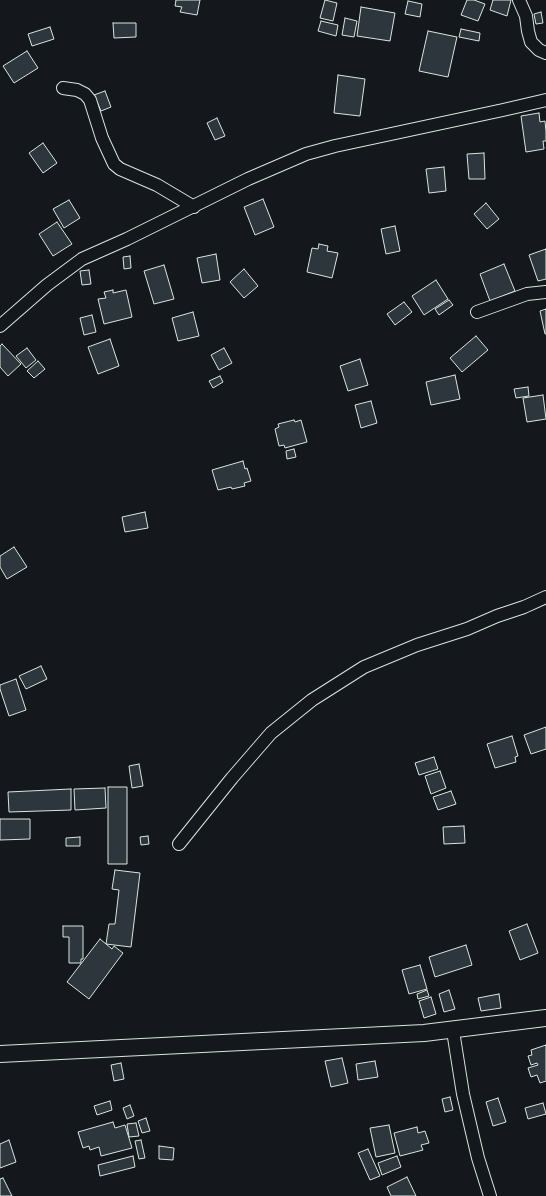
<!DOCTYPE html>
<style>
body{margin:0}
canvas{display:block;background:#14181c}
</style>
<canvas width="546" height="1196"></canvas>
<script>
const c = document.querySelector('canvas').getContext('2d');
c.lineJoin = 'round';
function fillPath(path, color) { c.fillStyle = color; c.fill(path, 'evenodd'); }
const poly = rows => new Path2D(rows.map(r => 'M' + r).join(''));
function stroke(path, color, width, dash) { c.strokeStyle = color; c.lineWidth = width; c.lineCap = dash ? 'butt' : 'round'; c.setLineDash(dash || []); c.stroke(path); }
const building = poly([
 [176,0,200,0,197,15,180,12,182,7,175,6,176,0],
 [325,0,337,3,333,21,320,18,325,0],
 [467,0,474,0,485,4,478,21,461,15,467,0],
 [493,0,511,0,507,16,490,10,493,0],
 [408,1,422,4,420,17,405,14,408,1],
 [361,7,395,13,390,41,357,36,361,7],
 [541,12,543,23,536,24,534,14,541,12],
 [345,18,357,21,354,37,342,35,345,18],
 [321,21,338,25,336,36,318,31,321,21],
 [113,23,136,23,136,37,114,38,113,23],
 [50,27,54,39,32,46,28,34,50,27],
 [461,29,480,33,479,41,459,37,461,29],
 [428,31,457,37,448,77,419,71,428,31],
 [27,51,38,68,14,83,3,66,27,51],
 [338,75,365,79,360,116,334,113,338,75],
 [105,91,111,107,101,111,94,95,105,91],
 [539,113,540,122,545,121,546,132,546,141,543,141,544,149,526,152,521,116,539,113],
 [217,118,225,136,215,140,207,123,217,118],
 [43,143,57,163,43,173,29,153,43,143],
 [484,153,485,179,469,179,467,154,484,153],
 [444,167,446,191,429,193,426,169,444,167],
 [263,199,274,227,255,235,244,207,263,199],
 [69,200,80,218,64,228,53,209,69,200],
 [486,203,499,219,487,229,474,214,486,203],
 [57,222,72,244,53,256,39,234,57,222],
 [395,226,400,251,386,254,381,229,395,226],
 [319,244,328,246,327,251,338,253,332,278,307,272,312,248,318,249,319,244],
 [546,249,546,279,538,281,529,255,546,249],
 [216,254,220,280,202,283,197,258,216,254],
 [130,256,131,268,124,269,123,257,130,256],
 [504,264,515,291,490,301,480,274,504,264],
 [164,265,174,299,154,304,144,271,164,265],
 [244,269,258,286,244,298,230,282,244,269],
 [89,270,91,284,82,285,80,271,89,270],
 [436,280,448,299,424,315,412,296,436,280],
 [113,290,113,293,126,290,132,317,104,324,98,299,106,298,104,292,113,290],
 [449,300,453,305,439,315,435,309,449,300],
 [404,302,412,312,395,325,387,314,404,302],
 [546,309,546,334,545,334,540,311,546,309],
 [193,312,199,336,178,341,172,318,193,312],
 [92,315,96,332,84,335,80,318,92,315],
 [476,336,488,350,462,372,450,358,476,336],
 [110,339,119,366,98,374,88,347,110,339],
 [2,344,21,364,8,376,0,367,0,346,2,344],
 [27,348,36,360,26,368,16,356,27,348],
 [224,348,232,363,219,370,211,355,224,348],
 [360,359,368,385,348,391,340,366,360,359],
 [38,361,45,369,34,378,27,371,38,361],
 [455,375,460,399,431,405,426,382,455,375],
 [220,376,223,382,213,388,209,381,220,376],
 [528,387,529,396,516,398,514,389,528,387],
 [543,395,546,419,527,422,523,398,543,395],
 [371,401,377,423,361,428,355,405,371,401],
 [294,420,295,422,301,420,307,442,285,448,284,445,279,446,275,429,279,427,278,424,294,420],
 [294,449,296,457,287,459,286,451,294,449],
 [243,461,245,469,247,468,251,481,244,483,245,486,232,489,231,487,218,490,212,470,243,461],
 [145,512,148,528,125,532,122,517,145,512],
 [14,547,27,567,7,579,0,567,0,556,14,547],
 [41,666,47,679,26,689,19,676,41,666],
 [16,679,26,710,9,716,0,689,0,685,16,679],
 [546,727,546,749,531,754,524,735,546,727],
 [512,736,518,756,515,757,516,762,495,768,487,744,512,736],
 [434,757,438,769,419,775,415,763,434,757],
 [139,764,143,786,132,788,129,766,139,764],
 [440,771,446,788,431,794,425,776,440,771],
 [108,787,127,787,127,864,108,864,108,787],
 [105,788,106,808,75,810,74,789,105,788],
 [71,789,71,810,9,812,8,792,71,789],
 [451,791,456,804,438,810,433,797,451,791],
 [0,819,30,819,30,839,0,840,0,819],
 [464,826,465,843,444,844,443,827,464,826],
 [148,836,149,844,141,845,140,837,148,836],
 [80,837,80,846,66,846,66,838,80,837],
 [115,870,140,873,131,947,106,944,109,924,115,924,119,890,112,889,115,870],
 [527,924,538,953,520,960,509,931,527,924],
 [63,926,83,926,83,959,81,959,81,963,69,963,69,937,63,937,63,926],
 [100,939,112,949,114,946,123,953,89,999,67,982,100,939],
 [466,945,472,965,435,977,429,957,466,945],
 [420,965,427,989,409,994,402,970,420,965],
 [427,990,429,996,418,999,417,994,427,990],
 [449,990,455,1009,444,1012,439,994,449,990],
 [499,994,501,1008,481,1011,478,998,499,994],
 [431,997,436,1014,424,1018,419,1001,431,997],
 [546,1045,546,1081,540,1083,537,1075,531,1077,528,1068,538,1065,537,1063,531,1065,528,1056,532,1055,531,1050,546,1045],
 [342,1058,348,1083,331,1087,325,1061,342,1058],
 [375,1061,378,1077,358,1080,356,1064,375,1061],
 [121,1063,124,1079,114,1081,111,1065,121,1063],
 [450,1097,453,1110,445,1112,442,1099,450,1097],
 [498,1098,506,1122,493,1126,486,1102,498,1098],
 [110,1101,112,1110,97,1115,94,1106,110,1101],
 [543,1103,546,1114,528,1119,525,1108,543,1103],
 [130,1105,134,1116,127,1119,123,1108,130,1105],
 [146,1118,150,1131,142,1133,138,1121,146,1118],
 [113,1122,115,1128,125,1125,132,1148,101,1156,99,1147,90,1150,89,1146,83,1148,78,1132,113,1122],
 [136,1123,139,1136,129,1137,127,1124,136,1123],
 [389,1125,395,1153,376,1157,370,1128,389,1125],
 [417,1127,418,1133,425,1131,429,1143,421,1145,423,1150,400,1156,394,1133,417,1127],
 [9,1140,16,1162,0,1168,0,1144,9,1140],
 [141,1140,145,1158,139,1159,135,1141,141,1140],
 [159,1146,174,1148,173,1160,159,1159,159,1146],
 [368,1149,380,1176,370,1180,358,1153,368,1149],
 [133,1156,135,1167,100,1176,98,1165,133,1156],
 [397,1156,401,1167,382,1175,378,1163,397,1156],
 [407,1177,416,1196,391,1196,387,1187,407,1177],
 [3,1178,12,1196,0,1196,0,1179,3,1178]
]);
const minor = poly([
 [519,0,526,16,528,31,531,42,539,50,546,53],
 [63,88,77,90,85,94,90,100,102,138,114,164,120,169,157,185,194,207],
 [477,312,527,294,546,292],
 [0,326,47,285,82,259,127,239,248,179,306,154,335,146,503,110,546,100],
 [179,844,232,778,271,733,312,700,364,667,417,645,467,629,497,616,524,607,546,597],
 [453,1031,463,1094,478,1158,490,1196]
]);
const major = poly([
 [0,1054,424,1033,546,1018]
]);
fillPath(building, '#2c363c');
stroke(building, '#d8e6dc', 1);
stroke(minor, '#d8e6dc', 14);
stroke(major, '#d8e6dc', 18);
stroke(minor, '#14181c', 12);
stroke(major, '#14181c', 16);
</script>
